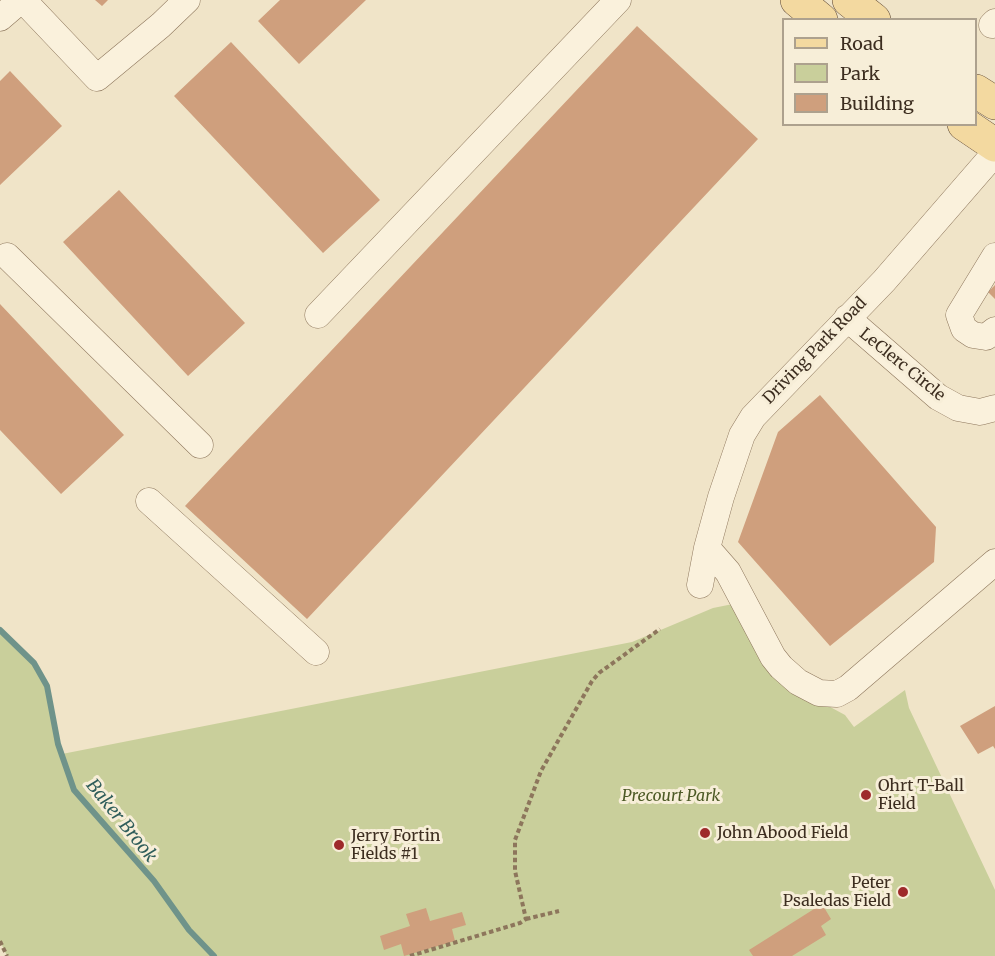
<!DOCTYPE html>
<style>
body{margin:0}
#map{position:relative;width:995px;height:956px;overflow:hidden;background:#f0e4c8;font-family:Merriweather,serif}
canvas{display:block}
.legend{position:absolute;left:782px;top:18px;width:195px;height:108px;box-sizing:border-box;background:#f7eed8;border:2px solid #ada18e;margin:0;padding:8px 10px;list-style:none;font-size:18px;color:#3d2e20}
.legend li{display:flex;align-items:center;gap:12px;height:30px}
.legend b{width:30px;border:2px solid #ada18e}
</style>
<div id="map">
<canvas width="995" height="956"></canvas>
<ul class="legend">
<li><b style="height:8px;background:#f3d9a0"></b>Road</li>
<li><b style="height:16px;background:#c9cf9b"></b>Park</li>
<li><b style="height:16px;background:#cf9f7d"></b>Building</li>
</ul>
</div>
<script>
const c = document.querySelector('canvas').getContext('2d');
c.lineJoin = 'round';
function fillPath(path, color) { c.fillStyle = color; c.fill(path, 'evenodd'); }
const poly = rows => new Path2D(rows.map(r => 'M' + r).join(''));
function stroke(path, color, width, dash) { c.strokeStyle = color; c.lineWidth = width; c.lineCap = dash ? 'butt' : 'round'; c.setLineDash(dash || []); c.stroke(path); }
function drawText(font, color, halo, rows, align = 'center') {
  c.font = font + ' Merriweather,serif'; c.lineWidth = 6; c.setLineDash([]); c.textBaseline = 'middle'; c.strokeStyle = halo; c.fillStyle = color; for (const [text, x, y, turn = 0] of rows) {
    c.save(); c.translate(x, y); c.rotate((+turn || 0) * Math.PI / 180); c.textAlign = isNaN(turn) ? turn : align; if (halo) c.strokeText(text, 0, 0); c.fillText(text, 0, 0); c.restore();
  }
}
const green = poly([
 [733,604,808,695,845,715,854,727,905,690,909,708,995,890,995,956,7,956,0,941,0,630,34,663,47,686,62,754,632,642,713,608]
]);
const stream = poly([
 [0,630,34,663,47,686,58,744,74,790,154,881,189,930,214,956]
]);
const building = poly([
 [95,0,108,0,102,6],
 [280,0,366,0,299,64,258,21],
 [637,26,758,139,307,619,185,506],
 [231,42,380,200,323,253,174,96],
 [10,71,62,126,0,185,0,81],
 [119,190,245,323,188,376,63,242],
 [995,285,995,299,988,292],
 [0,304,124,435,61,494,0,430],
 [820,395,936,527,934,562,830,646,738,542,778,432],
 [995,706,995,749,993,746,978,754,960,726],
 [822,904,831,919,821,926,826,935,792,956,753,956,749,950],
 [426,908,430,921,462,912,466,925,452,929,455,941,404,956,401,944,384,950,380,936,410,926,406,914]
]);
const path = poly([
 [526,919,559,911],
 [0,941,7,956],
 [410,956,520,923,526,919,515,871,515,840,541,771,592,681,599,673,660,629]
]);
const minor = poly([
 [23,0,97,78,161,25,187,0],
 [0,18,21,0],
 [992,25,995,22],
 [7,256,200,445],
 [995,256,959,315,964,329,973,335,986,337,995,330],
 [318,315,618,0],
 [847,318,938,397,958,408,980,412,995,408],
 [149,501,316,652],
 [707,548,728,572,773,657,781,667,798,682,819,693,837,694,848,688,995,562],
 [700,585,707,548,721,497,742,435,753,417,884,281,995,153]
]);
const major = poly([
 [797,0,821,20],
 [849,0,874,20],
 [976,91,995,103],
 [964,124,995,145]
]);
const markers = [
 [866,795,6,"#9e2a2b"],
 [705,833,6,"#9e2a2b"],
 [339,845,6,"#9e2a2b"],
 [903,892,6,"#9e2a2b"]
];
const streetNames = [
 ["Driving Park Road",815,351,-46],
 ["LeClerc Circle",902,365,39]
];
const poiNames = [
 ["Ohrt T-Ball",878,786],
 ["Field",878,804],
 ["John Abood Field",717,833],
 ["Jerry Fortin",351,836],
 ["Fields #1",351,854],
 ["Peter",891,883,"right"],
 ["Psaledas Field",891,901,"right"]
];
const parkNames = [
 ["Precourt Park",671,796]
];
const waterNames = [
 ["Baker Brook",121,821,51]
];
fillPath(green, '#c9cf9b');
stroke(stream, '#6f938a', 6);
fillPath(building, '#cf9f7d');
stroke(minor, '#8d765c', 27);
stroke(major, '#5b4430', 34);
stroke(path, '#8d765c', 4, [4.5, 3]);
stroke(minor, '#faf1dc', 26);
stroke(major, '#f3d9a0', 33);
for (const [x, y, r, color] of markers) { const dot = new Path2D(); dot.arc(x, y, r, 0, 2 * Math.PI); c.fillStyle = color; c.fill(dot); stroke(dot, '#f7eed8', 2); }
drawText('16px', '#3d2e20', '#f7eed8', streetNames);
drawText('16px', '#3d2e20', '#f7eed8', poiNames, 'left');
drawText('italic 16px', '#4d5a26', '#f7eed8', parkNames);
drawText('italic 18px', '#2f5d5a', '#f7eed8', waterNames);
</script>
